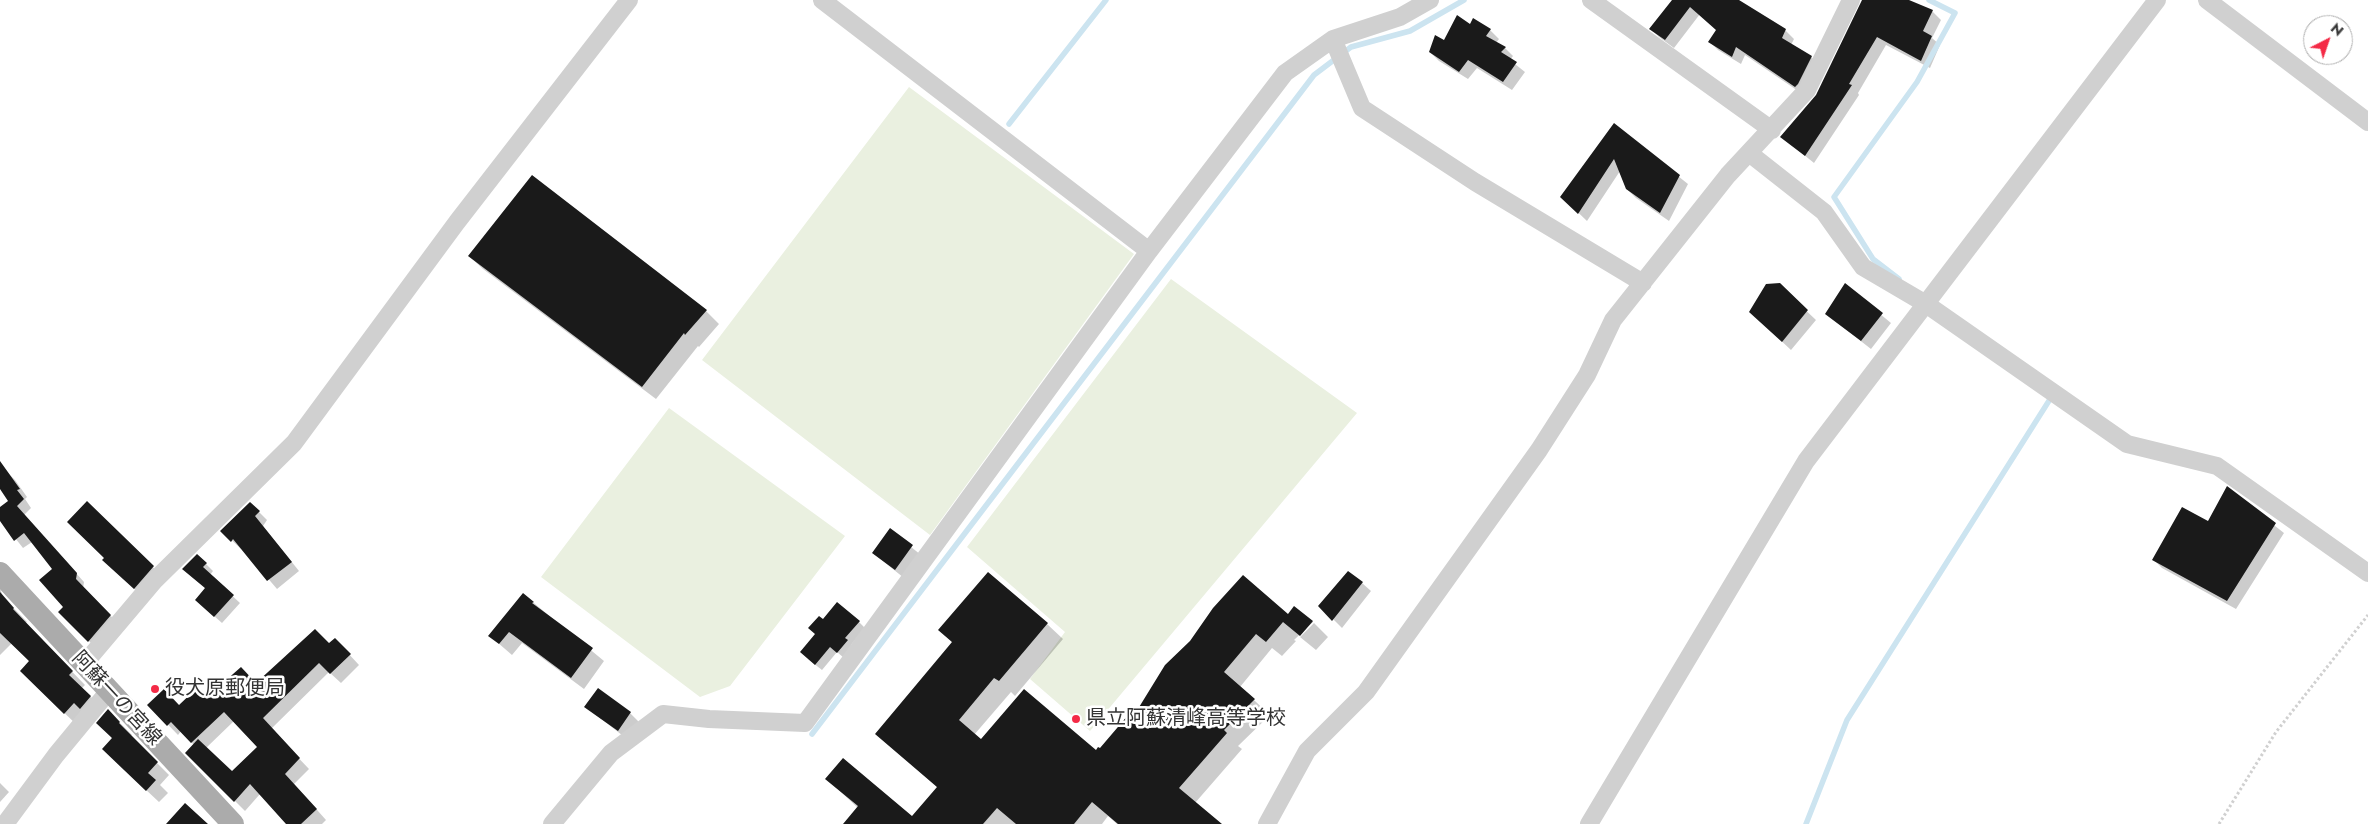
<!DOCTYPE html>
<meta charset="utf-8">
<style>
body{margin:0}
#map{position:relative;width:2368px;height:824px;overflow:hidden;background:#fff;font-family:Jost,sans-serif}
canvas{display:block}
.north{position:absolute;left:2303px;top:15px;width:50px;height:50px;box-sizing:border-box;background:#fff;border:1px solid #adadad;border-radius:50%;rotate:41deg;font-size:14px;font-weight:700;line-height:20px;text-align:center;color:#333}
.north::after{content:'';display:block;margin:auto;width:18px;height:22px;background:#f42a46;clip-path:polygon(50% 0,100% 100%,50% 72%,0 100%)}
</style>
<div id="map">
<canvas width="2368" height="824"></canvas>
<div class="north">N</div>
</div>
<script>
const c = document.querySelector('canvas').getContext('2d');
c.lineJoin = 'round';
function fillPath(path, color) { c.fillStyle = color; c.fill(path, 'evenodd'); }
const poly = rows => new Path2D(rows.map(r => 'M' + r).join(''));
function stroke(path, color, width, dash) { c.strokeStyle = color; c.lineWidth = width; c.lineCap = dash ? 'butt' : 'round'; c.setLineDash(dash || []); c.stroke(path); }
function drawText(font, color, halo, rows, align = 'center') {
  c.font = font + ' Jost,"Noto Sans JP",sans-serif'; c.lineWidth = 5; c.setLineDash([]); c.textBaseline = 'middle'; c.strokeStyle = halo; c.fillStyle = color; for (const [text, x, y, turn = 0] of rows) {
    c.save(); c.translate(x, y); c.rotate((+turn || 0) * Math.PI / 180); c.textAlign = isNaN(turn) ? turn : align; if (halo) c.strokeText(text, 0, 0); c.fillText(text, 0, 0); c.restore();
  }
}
const green = poly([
 [909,87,1134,254,930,535,702,360],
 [1171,279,1357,413,1090,731,1030,679,1065,632,967,547],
 [669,408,845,536,730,686,700,697,541,577]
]);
const shadow = poly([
 [1674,0,1730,0,1785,30,1794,39,1791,45,1811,57,1820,65,1804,95,1745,55,1741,64,1718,50,1710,42,1718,30,1700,14,1674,48,1659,37,1651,29],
 [1863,0,1905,0,1932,11,1941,20,1932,38,1940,45,1930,68,1886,45,1858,93,1859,95,1814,163,1782,137,1818,95],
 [1474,20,1490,30,1499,39,1496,43,1505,48,1513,56,1510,60,1525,72,1512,90,1477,68,1468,79,1439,61,1430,52,1471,26],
 [1614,125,1688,184,1669,221,1636,198,1627,189,1620,171,1587,221,1562,197],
 [469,256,706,311,719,324,699,347,698,346,656,399,483,269],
 [1779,285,1816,320,1791,350,1760,321],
 [1845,285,1891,323,1871,349,1826,314],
 [0,465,15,480,27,497,25,499,31,508,24,515,84,582,83,589,119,624,97,649,60,612,65,608,53,569,32,542,23,548,0,519,0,509,10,502,0,487],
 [2227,488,2284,533,2236,609,2162,568,2153,559,2209,523],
 [87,503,162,576,143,597,113,569,106,558],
 [250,503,267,520,263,526,299,571,277,589,242,548,241,549,222,531],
 [890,530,921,555,904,578,873,553],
 [206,564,213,571,210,575,240,603,222,623,204,607,206,589,191,576],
 [1362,583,1371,591,1342,628,1320,606],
 [0,588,3,597,27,622,25,623,85,685,82,688,104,710,78,726,34,684,30,662,12,643,0,655],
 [523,594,604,661,584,689,522,643,512,655,490,636],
 [1294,608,1313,622,1294,640,1296,641,1282,656,1272,648,1240,687,1270,715,1238,746,1242,749,1195,803,1220,824,1117,824,1108,816,1102,824,844,824,858,808,827,779,912,818,938,788,876,733,953,643,940,630,1047,624,1063,639,1015,696,1011,692,974,735,981,741,1096,752,1133,719,1166,666,1288,616],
 [823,621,859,622,865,628,851,645,853,648,844,658,837,652,822,670,808,659],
 [1314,623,1328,637,1316,650,1300,637],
 [335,639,359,665,341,683,329,672,271,729,309,769,294,784,326,820,322,824,288,824,260,794,245,811,187,753,194,745,181,731,178,735,149,705,179,706,256,684,329,645],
 [234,721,258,747,232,772,206,748],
 [586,707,630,713,639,722,627,739],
 [108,711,132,735,130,736,169,775,160,785,168,793,159,802,115,761],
 [0,783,9,792,0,802]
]);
const stream = poly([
 [1009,124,1106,0],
 [1899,279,1873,259,1834,197,1917,82,1955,13,1929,0],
 [812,734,1314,75,1351,47,1410,31,1464,0],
 [1806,824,1847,720,2052,396]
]);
const building = poly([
 [1672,0,1739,0,1786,29,1782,38,1812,56,1798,84,1795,87,1736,47,1732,57,1708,42,1716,30,1690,7,1665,40,1649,29],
 [1862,0,1909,0,1933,10,1923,31,1932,36,1921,61,1877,37,1849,84,1852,85,1805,156,1780,137,1816,95],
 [1457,15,1470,24,1473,18,1491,29,1486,36,1506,47,1501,52,1517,62,1503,82,1468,60,1459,72,1429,52,1435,35,1444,40],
 [1614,123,1680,175,1660,213,1626,189,1614,159,1578,214,1560,197],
 [532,175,707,310,685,335,684,333,642,387,468,256],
 [1780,283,1808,310,1782,342,1749,312,1766,284],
 [1845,283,1883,313,1861,341,1825,314],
 [0,461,20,489,17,490,24,499,17,506,77,573,76,579,111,615,88,642,58,612,63,607,39,580,52,569,24,533,14,541,0,521,0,507,8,501,0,489],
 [2227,486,2276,523,2227,601,2152,560,2182,507,2208,521],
 [87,501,154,566,134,589,102,560,104,558,67,522],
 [250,502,260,511,255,516,292,562,267,581,233,539,231,542,220,531],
 [890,528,913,545,895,570,872,553],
 [197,554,207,563,203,567,234,595,214,617,195,600,205,588,182,569],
 [1348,571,1363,582,1332,621,1318,606],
 [988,572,1048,623,999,681,994,678,959,720,981,739,1024,689,1096,750,1098,747,1100,748,1129,714,1133,717,1165,665,1190,641,1213,608,1243,575,1288,614,1294,606,1313,621,1300,636,1283,622,1266,642,1256,634,1224,672,1255,699,1224,730,1227,733,1179,788,1222,824,1118,824,1092,802,1074,824,1016,824,997,808,983,824,843,824,858,806,825,779,843,758,912,816,937,787,875,734,952,642,938,630],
 [0,592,14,608,13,609,73,671,69,675,91,696,80,709,74,703,64,714,20,671,29,661,0,633],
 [523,593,534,602,532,603,593,648,571,678,509,632,499,644,488,636],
 [837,602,860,621,845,638,848,640,837,653,830,647,815,665,800,652,815,634,808,628,819,616,823,619],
 [315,629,329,643,335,638,351,654,330,674,319,663,263,718,300,758,285,774,317,809,301,824,286,824,250,784,234,802,185,753,198,739,232,771,257,747,224,712,191,743,171,722,167,726,147,705,164,689,179,705,198,687,208,696,241,667,256,683],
 [598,688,631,712,618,731,584,707],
 [108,709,120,722,119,723,158,762,148,773,156,780,146,791,102,749,112,738,96,723],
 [185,803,208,824,166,824]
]);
const path = poly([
 [2219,824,2276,732,2368,615]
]);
const minor = poly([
 [822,0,1149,251,1285,73,1333,39,1400,17,1430,0],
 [1591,0,1772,130],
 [2207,0,2368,122],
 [1333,39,1362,108,1475,182,1643,283],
 [1749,153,1824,212,1863,267,1926,304,2127,444,2217,466,2368,573],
 [84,664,155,580,294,443,457,222,629,0],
 [5,824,56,755,108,692],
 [552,824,611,753,663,714,709,719,805,723,1149,251],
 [1267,824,1307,751,1366,692,1539,450,1587,375,1613,320,1728,175,1807,90,1851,0],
 [1589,824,1806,461,2157,0]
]);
const major = poly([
 [0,573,233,824]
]);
const markers = [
 [155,689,5,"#f42a46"],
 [1076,719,5,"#f42a46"]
];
const poiNames = [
 ["役犬原郵便局",165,689],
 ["県立阿蘇清峰高等学校",1086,719]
];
const streetNames = [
 ["阿蘇一の宮線",116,699,47]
];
fillPath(green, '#eaf0e0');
fillPath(shadow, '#0003');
stroke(stream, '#cce4f0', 5.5);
fillPath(building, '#1a1a1a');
stroke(path, '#d0d0d0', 3, [2.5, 2.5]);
stroke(minor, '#d0d0d0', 18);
stroke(major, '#ababab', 22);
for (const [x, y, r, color] of markers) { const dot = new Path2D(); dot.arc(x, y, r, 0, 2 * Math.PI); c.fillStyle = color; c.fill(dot); stroke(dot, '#fff', 2); }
drawText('20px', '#333', '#fff', poiNames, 'left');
drawText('20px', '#333', '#fff', streetNames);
</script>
